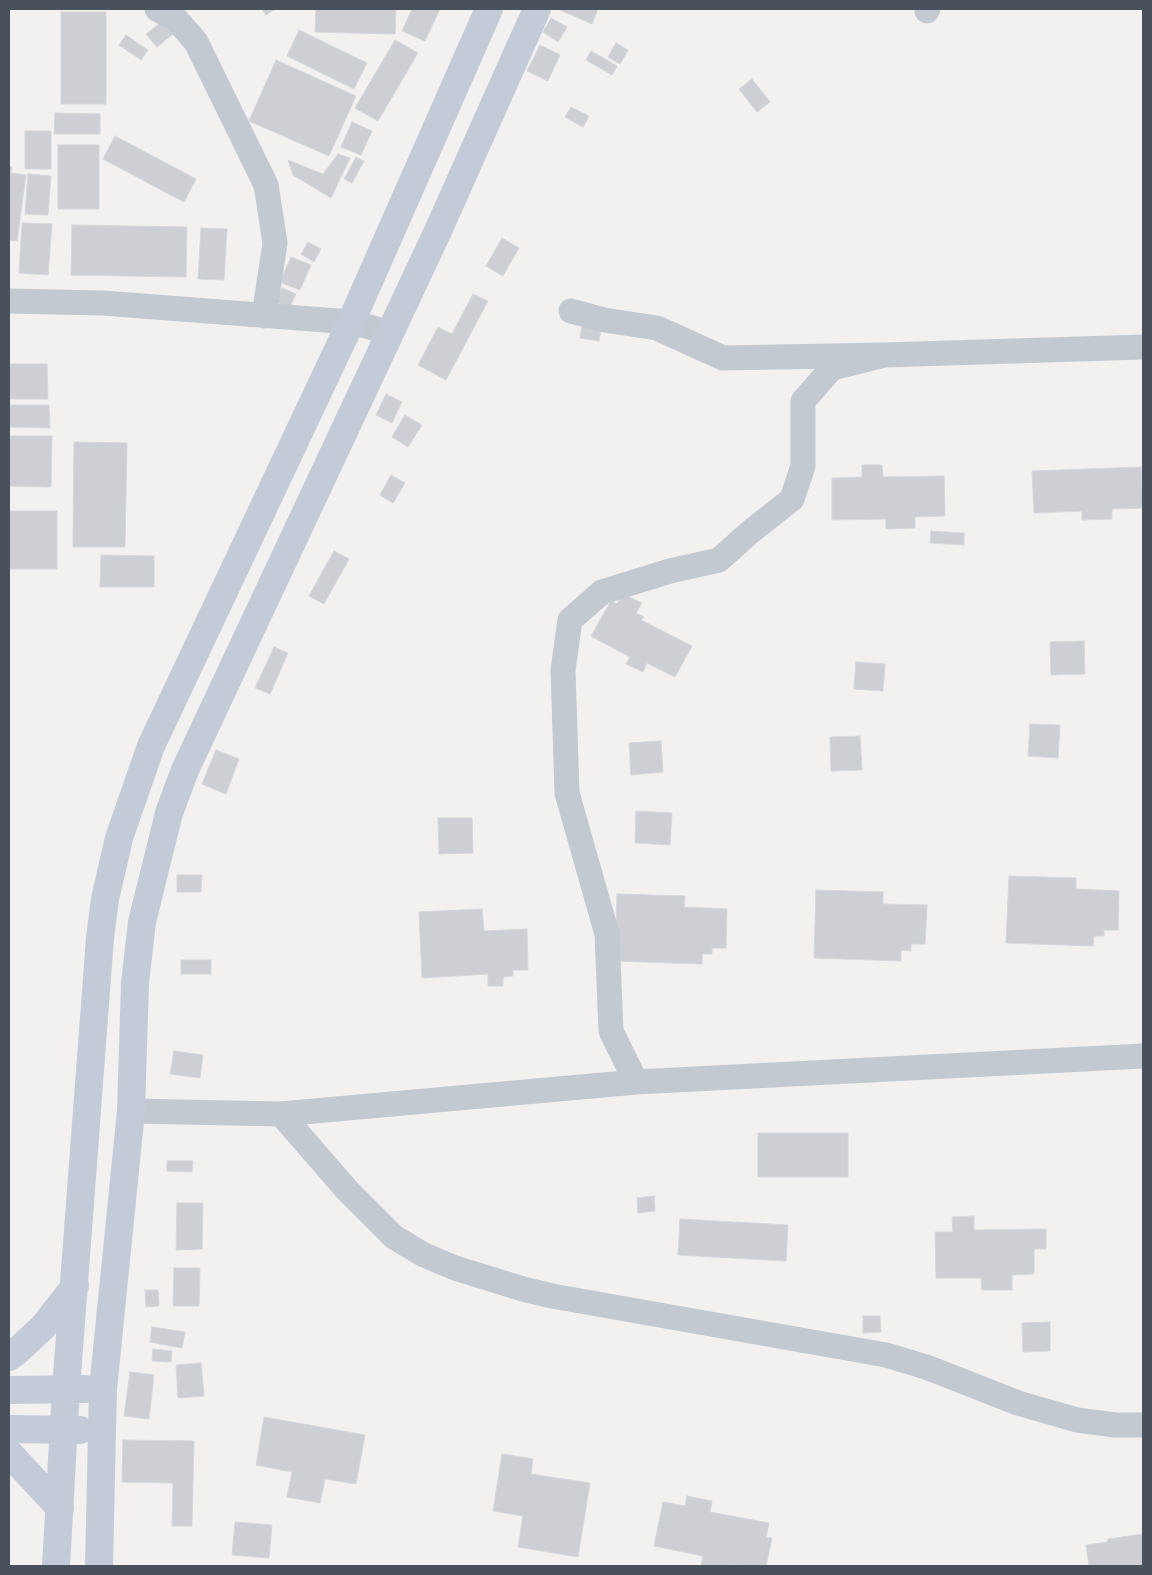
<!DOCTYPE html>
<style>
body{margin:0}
#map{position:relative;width:1152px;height:1575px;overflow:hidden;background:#f3f1f0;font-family:Signika,sans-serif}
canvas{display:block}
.frame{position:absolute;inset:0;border:10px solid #49515d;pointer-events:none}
</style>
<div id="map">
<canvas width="1152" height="1575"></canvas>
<div class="frame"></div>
</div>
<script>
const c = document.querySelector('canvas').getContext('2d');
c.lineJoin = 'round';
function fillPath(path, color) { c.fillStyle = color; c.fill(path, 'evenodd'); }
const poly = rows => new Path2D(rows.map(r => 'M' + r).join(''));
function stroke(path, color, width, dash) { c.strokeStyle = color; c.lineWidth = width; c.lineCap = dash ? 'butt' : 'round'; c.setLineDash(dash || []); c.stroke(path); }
const building = poly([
 [262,9,275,9,266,15,262,9],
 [316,9,396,9,395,34,315,32,316,9],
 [412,9,440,9,425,41,402,31,412,9],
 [561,9,598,9,592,24,560,10,561,9],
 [61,12,106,12,106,104,61,104,61,12],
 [551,18,567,27,558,42,543,32,551,18],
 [163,21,174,33,157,47,146,34,163,21],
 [299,30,367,63,354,89,287,56,299,30],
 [126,35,148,50,141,60,119,45,126,35],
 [395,40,418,53,378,121,355,108,395,40],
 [616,43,628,50,620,64,608,57,616,43],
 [540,45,560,55,548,81,527,71,540,45],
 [591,51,617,66,612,75,586,60,591,51],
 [276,60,356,96,329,156,249,121,276,60],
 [752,79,770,102,757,112,739,89,752,79],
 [571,107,589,116,583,127,565,117,571,107],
 [55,113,100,114,100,134,54,134,55,113],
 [352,122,372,131,361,155,341,147,352,122],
 [25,131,51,131,51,169,25,169,25,131],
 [115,136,196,179,184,202,103,159,115,136],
 [58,145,99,145,99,209,58,209,58,145],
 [338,154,350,158,331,198,293,175,288,160,323,174,338,154],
 [356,157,364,161,352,183,344,179,356,157],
 [9,166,12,167,11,173,26,175,17,241,9,240,9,166],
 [28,174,51,176,48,215,25,214,28,174],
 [22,223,52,224,48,275,19,273,22,223],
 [72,225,187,227,186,277,71,275,72,225],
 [201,228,227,229,224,280,198,279,201,228],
 [502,238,519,248,503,276,486,266,502,238],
 [308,242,321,249,314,262,301,254,308,242],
 [291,257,311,265,300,290,280,282,291,257],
 [282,288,296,294,290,307,276,302,282,288],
 [473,294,488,301,446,380,418,365,438,327,452,334,473,294],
 [583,319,602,322,599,341,580,338,583,319],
 [9,364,47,364,48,399,9,399,9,364],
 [386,394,402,402,392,423,376,415,386,394],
 [9,405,49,405,50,428,9,427,9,405],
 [405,415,422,425,408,447,392,437,405,415],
 [9,436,52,436,51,487,9,486,9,436],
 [74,442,127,443,125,547,73,547,74,442],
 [862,465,882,465,883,477,944,476,945,516,915,517,915,528,886,529,886,519,832,520,832,478,862,477,862,465],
 [1141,467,1143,508,1112,509,1112,519,1082,520,1082,511,1034,513,1032,471,1141,467],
 [391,475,405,483,393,503,380,495,391,475],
 [9,511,57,511,57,569,9,569,9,511],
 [931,531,964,533,964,545,930,543,931,531],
 [334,551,349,559,324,604,309,596,334,551],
 [101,555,154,556,154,587,100,587,101,555],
 [622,594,642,603,636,613,644,617,641,620,692,646,675,677,647,663,643,672,626,664,630,657,591,636,611,601,617,604,622,594],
 [1084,641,1085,674,1051,675,1050,642,1084,641],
 [274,647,288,653,270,694,255,688,274,647],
 [856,662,885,664,883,691,854,689,856,662],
 [1030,724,1060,725,1058,758,1028,756,1030,724],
 [860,736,862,770,831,771,830,737,860,736],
 [661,741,663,772,631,775,629,743,661,741],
 [216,750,239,759,226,794,202,784,216,750],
 [636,811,672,813,670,845,635,843,636,811],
 [438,818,472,818,473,853,439,854,438,818],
 [177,875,202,875,201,892,177,892,177,875],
 [1009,876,1076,878,1076,889,1119,891,1118,930,1104,930,1104,936,1094,936,1093,946,1006,943,1009,876],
 [816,890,883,892,883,904,927,905,925,944,911,944,911,951,901,950,901,961,814,958,816,890],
 [617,894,685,896,684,907,727,909,726,948,712,948,712,954,702,954,702,964,615,961,617,894],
 [482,909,484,931,527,929,528,970,513,970,513,976,503,977,503,986,488,986,488,974,422,978,419,912,482,909],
 [181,960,211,960,211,974,181,974,181,960],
 [174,1051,203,1055,200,1078,170,1074,174,1051],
 [758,1133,848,1133,848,1177,758,1177,758,1133],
 [167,1161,193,1161,192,1172,167,1171,167,1161],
 [654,1196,655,1211,638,1213,637,1198,654,1196],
 [177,1203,203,1203,202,1249,176,1250,177,1203],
 [974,1216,974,1230,1046,1229,1046,1249,1034,1249,1034,1274,1012,1275,1012,1290,982,1290,981,1278,936,1278,935,1232,953,1232,952,1217,974,1216],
 [680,1219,788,1225,786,1261,678,1255,680,1219],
 [174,1268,200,1268,199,1306,173,1306,174,1268],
 [145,1290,158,1290,159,1306,146,1307,145,1290],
 [863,1316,880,1316,881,1332,863,1333,863,1316],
 [1050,1322,1050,1351,1023,1352,1022,1323,1050,1322],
 [152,1327,185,1332,182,1348,150,1342,152,1327],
 [153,1349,172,1351,171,1362,152,1361,153,1349],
 [201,1363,204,1396,178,1398,176,1365,201,1363],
 [130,1372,154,1375,149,1419,124,1416,130,1372],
 [264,1417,365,1435,356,1484,325,1479,320,1503,287,1497,292,1472,256,1465,264,1417],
 [123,1440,194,1441,192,1526,172,1526,173,1483,122,1482,123,1440],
 [502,1454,533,1459,531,1474,590,1483,578,1557,518,1547,523,1516,493,1511,502,1454],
 [687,1496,712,1501,710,1512,769,1523,766,1537,772,1538,766,1566,742,1566,732,1564,732,1566,701,1566,703,1556,654,1546,663,1502,685,1506,687,1496],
 [235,1522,272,1525,269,1558,232,1555,235,1522],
 [1143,1534,1143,1566,1089,1566,1086,1545,1108,1542,1108,1539,1143,1534]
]);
const street = poly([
 [157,9,177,20,196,42,266,185,275,243,264,316],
 [927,11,928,9],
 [9,301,103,303,351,322,391,333],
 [571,311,604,320,657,328,723,358,884,355,1143,347],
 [636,1082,611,1031,607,934,567,793,563,670,570,620,602,592,670,571,719,560,749,533,792,499,803,466,803,401,832,368,884,355],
 [131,1111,281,1114,636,1082,1143,1056],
 [281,1114,347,1190,394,1237,424,1255,455,1268,523,1289,552,1296,886,1355,926,1367,1018,1403,1077,1420,1115,1425,1143,1425]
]);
const secondary = poly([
 [9,1357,16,1352,43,1327,75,1286],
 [9,1390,85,1389],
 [9,1429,80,1430],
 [9,1453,60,1508],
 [56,1566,66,1389,100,938,105,899,119,838,151,746,351,322,489,9],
 [99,1566,103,1389,131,1111,135,983,142,922,169,813,185,770,437,233,537,9]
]);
fillPath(building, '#cdcfd4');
stroke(building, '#d5d6db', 1);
stroke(street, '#c2c9d1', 25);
stroke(secondary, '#c4cbd8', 28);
</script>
